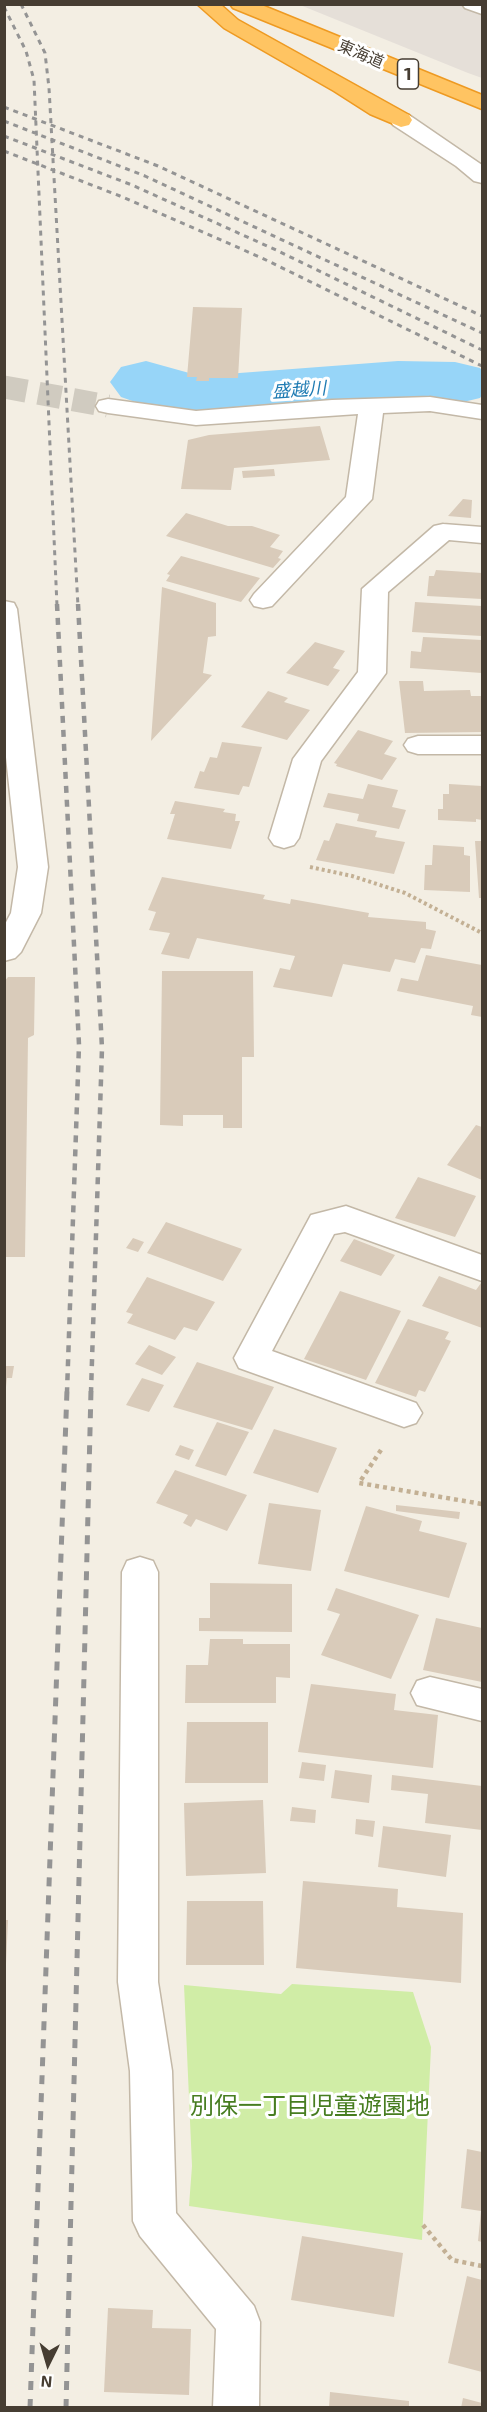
<!DOCTYPE html>
<meta charset="utf-8">
<style>
body{margin:0}
#map{position:relative;width:487px;height:2412px;overflow:hidden;background:#f3eee3;font-family:"Exo 2",sans-serif}
canvas{display:block}
.frame{position:absolute;inset:0;border:6px solid #463d32;pointer-events:none}
.north{position:absolute;left:18px;top:2334px;width:60px;height:60px;-webkit-text-stroke:4px #fff;paint-order:stroke;rotate:185deg;font-size:16px;font-weight:700;line-height:24px;text-align:center;color:#463d32}
.north::after{content:'';display:block;margin:auto;width:21px;height:27px;background:#463d32;clip-path:polygon(50% 0,100% 100%,50% 72%,0 100%)}
</style>
<div id="map">
<canvas width="487" height="2412"></canvas>
<div class="frame"></div>
<div class="north">N</div>
</div>
<script>
const c = document.querySelector('canvas').getContext('2d');
c.lineJoin = 'round';
function fillPath(path, color) { c.fillStyle = color; c.fill(path, 'evenodd'); }
const poly = rows => new Path2D(rows.map(r => 'M' + r).join(''));
function stroke(path, color, width, dash) { c.strokeStyle = color; c.lineWidth = width; c.lineCap = dash ? 'butt' : 'round'; c.setLineDash(dash || []); c.stroke(path); }
function drawText(font, color, halo, rows, align = 'center') {
  c.font = font + ' "Exo 2","Noto Sans JP",sans-serif'; c.lineWidth = 6; c.setLineDash([]); c.textBaseline = 'middle'; c.strokeStyle = halo; c.fillStyle = color; for (const [text, x, y, turn = 0] of rows) {
    c.save(); c.translate(x, y); c.rotate((+turn || 0) * Math.PI / 180); c.textAlign = isNaN(turn) ? turn : align; if (halo) c.strokeText(text, 0, 0); c.fillText(text, 0, 0); c.restore();
  }
}
const industrial = poly([
 [300,5,482,5,482,78,468,73]
]);
const green = poly([
 [292,1984,413,1992,431,2047,422,2240,189,2206,192,2166,184,1985,281,1994]
]);
const river = poly([
 [146,361,200,376,398,361,455,362,480,368,482,371,482,395,480,398,455,404,398,403,200,420,161,411,121,397,110,382,121,367,146,361]
]);
const building = poly([
 [193,307,242,308,238,378,209,378,209,381,196,381,197,377,187,377],
 [320,426,330,460,234,468,231,490,181,489,188,440,209,435],
 [274,469,275,476,243,478,242,471],
 [463,499,472,500,471,518,448,516],
 [186,513,228,526,252,526,280,535,270,547,283,551,278,558,281,559,273,568,166,536],
 [181,556,185,557,260,578,241,602,166,581,170,575,167,574],
 [436,570,482,573,482,599,427,596,429,576,434,576],
 [162,587,216,603,216,636,208,637,203,673,212,675,151,741],
 [415,602,482,606,482,636,412,632],
 [423,637,482,640,482,673,410,668,411,651,421,652],
 [315,642,345,651,333,668,340,670,328,686,286,673],
 [399,681,423,681,424,691,470,690,471,696,482,696,482,732,405,733],
 [268,691,288,698,284,702,310,710,287,740,241,727],
 [358,730,393,741,384,754,397,758,382,780,336,766,337,764,334,763],
 [222,742,262,747,249,787,243,786,239,795,194,788,200,771,204,772,210,757,217,758],
 [368,784,398,790,392,807,406,810,399,829,357,821,359,814,323,807,328,793,363,799],
 [449,784,482,786,482,820,476,819,476,822,438,820,438,809,443,809,443,794,449,794],
 [175,801,225,809,223,812,236,814,235,821,240,821,231,849,167,839,175,814,170,814],
 [336,823,377,831,375,837,405,842,394,874,316,860,324,840,329,841],
 [475,841,482,841,482,898,479,898],
 [433,845,464,847,464,855,470,856,470,892,424,890,425,865,432,865],
 [162,877,265,895,263,899,290,904,291,899,369,913,368,917,426,922,426,929,436,931,431,949,421,948,415,963,395,959,390,972,343,964,332,997,273,987,280,968,290,970,295,956,197,938,189,959,161,954,170,933,149,930,156,912,148,910],
 [426,955,482,965,482,1017,471,1015,473,1006,397,991,401,978,418,981],
 [162,971,253,971,254,1057,242,1057,242,1128,223,1128,223,1115,183,1115,183,1126,160,1125],
 [8,977,35,977,34,1035,28,1038,25,1257,4,1257,4,982],
 [476,1125,482,1127,482,1180,447,1165],
 [418,1177,476,1196,455,1237,395,1218],
 [166,1222,242,1249,223,1281,147,1253],
 [133,1238,144,1242,138,1252,126,1248],
 [354,1239,395,1255,381,1276,340,1261],
 [439,1276,476,1290,481,1283,482,1284,482,1328,422,1306],
 [147,1277,215,1302,197,1331,184,1327,175,1340,127,1323,133,1314,126,1312],
 [340,1291,401,1311,366,1380,304,1359],
 [408,1319,449,1332,445,1339,451,1341,425,1392,419,1390,416,1397,375,1383],
 [149,1345,176,1357,162,1375,135,1364],
 [197,1362,274,1387,252,1430,173,1407],
 [4,1366,14,1366,12,1378,7,1378,6,1387],
 [142,1378,164,1385,149,1412,126,1405],
 [217,1422,249,1432,226,1476,195,1466],
 [274,1429,337,1448,318,1493,253,1473],
 [180,1445,194,1450,189,1460,175,1455],
 [175,1470,247,1495,227,1531,196,1519,191,1527,183,1523,188,1515,156,1503],
 [269,1503,321,1510,311,1571,258,1564],
 [396,1505,460,1512,459,1519,396,1511],
 [366,1506,422,1521,419,1531,467,1543,449,1598,344,1571],
 [210,1583,292,1584,292,1632,199,1631,199,1618,210,1618],
 [336,1588,419,1615,391,1679,321,1655,340,1614,327,1610],
 [436,1618,482,1628,482,1682,423,1670],
 [210,1639,243,1639,243,1644,290,1644,290,1678,276,1677,276,1703,185,1703,186,1665,208,1665],
 [311,1684,396,1694,394,1710,438,1715,433,1768,298,1752],
 [187,1722,268,1722,268,1783,185,1783],
 [302,1762,326,1765,324,1781,299,1778],
 [335,1770,372,1775,369,1803,331,1798],
 [392,1775,482,1786,482,1830,425,1823,428,1794,391,1790],
 [263,1800,266,1873,186,1876,184,1803],
 [292,1807,316,1810,315,1823,290,1821],
 [356,1819,375,1821,373,1837,355,1834],
 [383,1826,451,1835,446,1877,378,1867],
 [303,1881,398,1889,397,1907,463,1913,461,1983,296,1968],
 [187,1901,263,1901,264,1965,186,1965],
 [4,1920,8,1920,6,1964,4,1964],
 [467,2149,482,2152,482,2242,478,2241,481,2211,461,2208],
 [302,2236,403,2253,394,2317,291,2300],
 [467,2276,482,2280,482,2372,448,2363],
 [108,2308,153,2310,152,2328,191,2329,189,2395,104,2392],
 [330,2392,409,2401,409,2408,329,2408],
 [463,2398,482,2403,482,2408,461,2408]
]);
const minorTunnel = poly([
 [4,387,108,406]
]);
const pathFar1 = poly([
 [310,867,352,876,405,893,482,933]
]);
const path = poly([
 [381,1450,359,1483,482,1504],
 [423,2225,452,2260,482,2266]
]);
const minor = poly([
 [462,4,482,4,482,14,465,8,462,4],
 [401,113,409,115,482,165,482,183,474,181,456,166,393,125,390,120,393,115,401,113],
 [430,397,482,405,482,419,430,411,383,413,372,499,272,606,263,608,254,606,250,600,254,594,346,497,358,414,196,425,108,413,99,411,96,406,99,401,108,399,196,411,332,400,430,397],
 [443,524,482,527,482,543,449,540,388,592,386,673,321,761,299,838,294,845,284,848,274,845,269,838,293,759,358,672,362,589,434,526,443,524],
 [4,601,14,603,17,609,48,867,41,913,21,952,15,958,4,961,4,926,11,913,18,867,4,739,4,601],
 [418,736,482,736,482,754,418,754,408,751,404,745,408,739,418,736],
 [346,1206,482,1255,482,1281,345,1232,334,1234,272,1351,416,1403,422,1413,416,1423,404,1427,239,1368,234,1358,311,1215,346,1206],
 [140,1557,153,1561,158,1572,158,1982,172,2071,176,2213,254,2306,260,2322,259,2408,213,2408,216,2329,140,2236,133,2221,130,2071,118,1982,122,1572,127,1561,140,1557],
 [430,1677,482,1689,482,1721,417,1705,411,1693,417,1681,430,1677]
]);
const highway = poly([
 [197,4,220,4,238,20,409,115,412,120,409,125,401,127,370,114,334,91,224,28,197,4],
 [230,4,259,4,482,95,482,109,233,8,230,4]
]);
const railFar2 = poly([
 [21,4,45,53,49,88,78,606],
 [4,7,26,51,34,80,57,606],
 [4,107,158,166,482,316],
 [4,121,145,176,482,333],
 [4,136,132,185,276,250,482,350],
 [4,151,120,196,262,258,482,366]
]);
const railFar1 = poly([
 [57,604,79,1045,67,1392],
 [78,604,102,1048,91,1392]
]);
const rail = poly([
 [30,2408,67,1390],
 [66,2408,91,1390]
]);
const farStreetnames = [
 ["東海道",361,54,23]
];
const shields = [
 [408,74,21]
];
const shieldNames = [
 ["1",408,74]
];
const farWaternames = [
 ["盛越川",299,390,-4]
];
const nearParknames = [
 ["別保一丁目児童遊園地",310,2106]
];
fillPath(industrial, '#e5dfd8');
fillPath(green, '#d0eda6');
fillPath(river, '#97d5f8');
fillPath(building, '#d9cbba');
stroke(minorTunnel, '#d0cbc0', 23, [23, 12]);
stroke(minor, '#c3b8a7', 3);
stroke(highway, '#ee9a22', 3);
stroke(pathFar1, '#c3b094', 4, [3, 3]);
stroke(path, '#c3b094', 4.5, [4, 4]);
fillPath(minor, '#fff');
fillPath(highway, '#ffc462');
stroke(railFar2, '#949494', 3, [5, 5]);
stroke(railFar1, '#949494', 4.5, [7, 7]);
stroke(rail, '#949494', 5, [9, 9]);
drawText('16px', '#463d32', '#fff', farStreetnames);
for (const [x, y, w] of shields) { const box = new Path2D(); box.roundRect(x - w / 2, y - 15, w, 30, 4.5); c.fillStyle = '#fff'; c.fill(box); stroke(box, '#463d32', 1.5); }
drawText('bold 18px', '#463d32', null, shieldNames);
drawText('italic 18px', '#207cb3', '#fff', farWaternames);
drawText('24px', '#477d20', '#fff', nearParknames);
</script>
